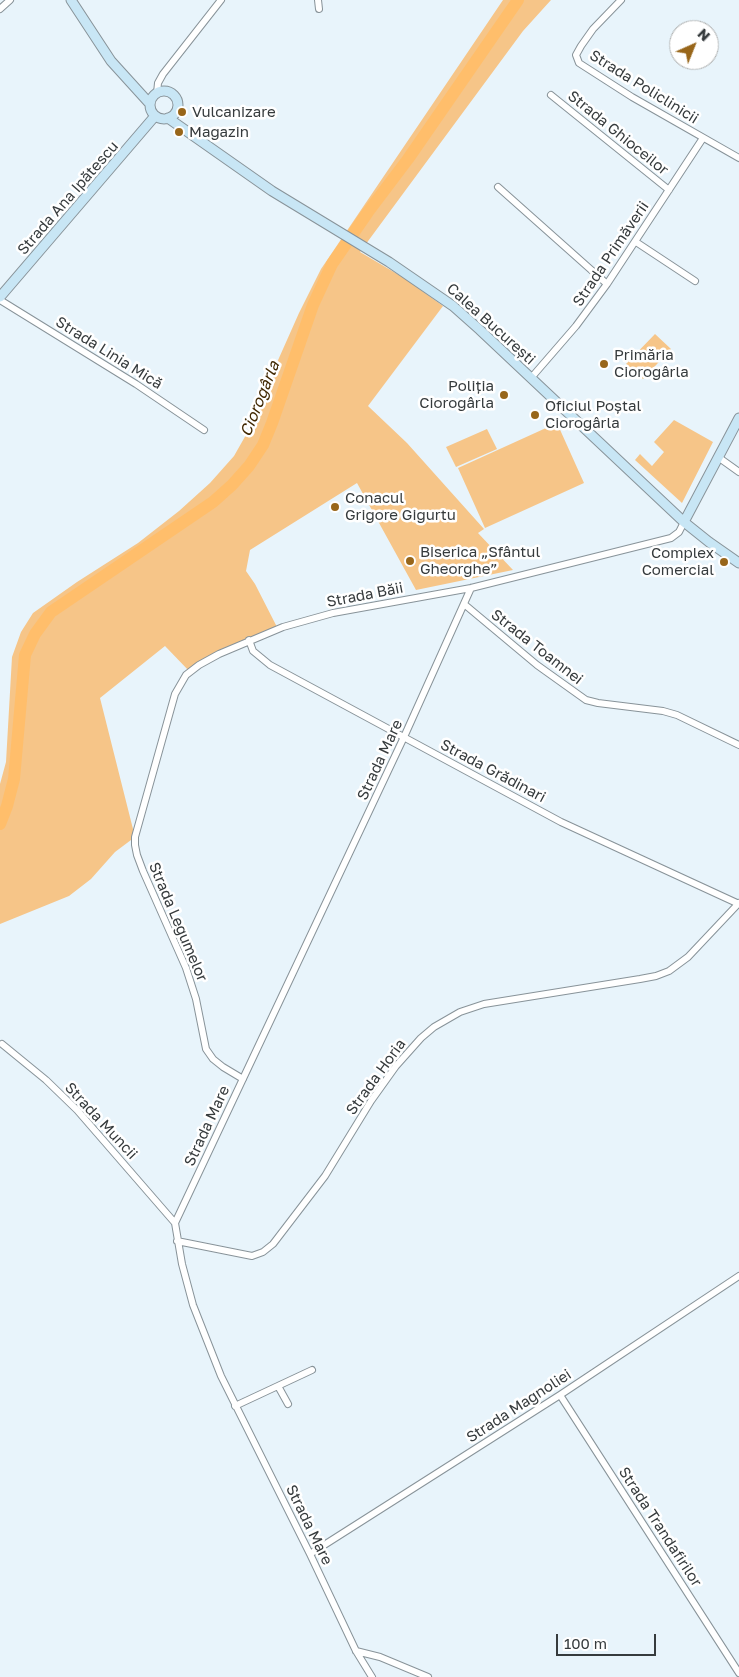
<!DOCTYPE html>
<meta charset="utf-8">
<style>
body{margin:0}
#map{position:relative;width:739px;height:1677px;overflow:hidden;background:#e8f4fb;font-family:"Golos Text",sans-serif}
canvas{display:block}
.north{position:absolute;left:669px;top:20px;width:50px;height:50px;box-sizing:border-box;background:#fff;border:1px solid #afb1b1;border-radius:50%;rotate:44deg;font-size:14px;font-weight:700;line-height:20px;text-align:center;color:#363b3d}
.north::after{content:'';display:block;margin:auto;width:18px;height:22px;background:#98661a;clip-path:polygon(50% 0,100% 100%,50% 72%,0 100%)}
.scale{position:absolute;left:556px;top:1634px;width:100px;height:22px;box-sizing:border-box;border:2px solid #363b3d;border-top:0;padding-left:6px;font-size:15px;line-height:18px;white-space:nowrap;color:#363b3d;-webkit-text-stroke:4px #fff;paint-order:stroke}
</style>
<div id="map">
<canvas width="739" height="1677"></canvas>
<div class="north">N</div>
<div class="scale">100 m</div>
</div>
<script>
const c = document.querySelector('canvas').getContext('2d');
c.lineJoin = 'round';
function fillPath(path, color) { c.fillStyle = color; c.fill(path, 'evenodd'); }
const poly = rows => new Path2D(rows.map(r => 'M' + r).join(''));
function stroke(path, color, width, dash) { c.strokeStyle = color; c.lineWidth = width; c.lineCap = dash ? 'butt' : 'round'; c.setLineDash(dash || []); c.stroke(path); }
function drawText(font, color, halo, rows, align = 'center') {
  c.font = font + ' "Golos Text",sans-serif'; c.lineWidth = 5; c.setLineDash([]); c.textBaseline = 'middle'; c.strokeStyle = halo; c.fillStyle = color; for (const [text, x, y, turn = 0] of rows) {
    c.save(); c.translate(x, y); c.rotate((+turn || 0) * Math.PI / 180); c.textAlign = isNaN(turn) ? turn : align; if (halo) c.strokeText(text, 0, 0); c.fillText(text, 0, 0); c.restore();
  }
}
const green = poly([
 [503,0,551,0,523,31,360,252,404,278,443,306,368,406,407,443,484,529,478,533,513,570,416,590,357,483,250,550,246,571,255,584,278,629,266,633,190,672,165,646,100,698,135,837,115,852,91,879,69,896,0,924,0,784,6,762,12,657,21,632,33,613,77,582,138,543,179,511,210,483,234,456,255,419,275,367,299,313,321,269],
 [655,334,671,349,643,379,626,364],
 [674,420,713,442,682,503,635,460,640,454,652,466,664,452,654,442],
 [557,423,584,483,485,528,458,468],
 [487,429,497,449,456,467,446,447]
]);
const river = poly([
 [0,824,7,806,14,779,25,655,35,634,51,612,213,502,232,485,249,466,263,445,272,423,313,305,332,264,368,212,408,159,518,0]
]);
const street = poly([
 [318,0,319,9],
 [621,0,593,29,581,46,576,55,579,63,632,97,739,158],
 [0,9,10,0],
 [157,93,158,83,163,74,221,0],
 [551,95,669,190],
 [498,187,607,284],
 [636,242,695,281],
 [0,300,136,384,204,430],
 [531,378,576,326,607,284,703,138],
 [718,457,739,472],
 [464,604,537,665,586,700,598,703,663,711,677,715,739,745],
 [249,640,253,651,270,665,561,822,739,904],
 [2,1044,46,1080,77,1110,175,1223],
 [243,1079,223,1067,213,1059,206,1049,196,999,186,968,143,871,137,855,135,845,135,837,175,694,186,675,199,665,219,654,283,627,333,613,471,588,671,538,679,532,684,522],
 [177,1241,252,1256,263,1252,273,1244,325,1176,371,1101,396,1066,421,1038,434,1027,460,1012,484,1004,640,979,656,976,669,971,688,957,739,903],
 [278,1386,288,1404],
 [560,1395,739,1673],
 [235,1406,312,1370],
 [310,1554,560,1395,739,1276],
 [356,1651,380,1657,428,1677],
 [372,1677,356,1651,310,1554,221,1376,193,1305,182,1264,175,1223,404,737,471,588]
]);
const secondary = poly([
 [71,0,111,61,150,104],
 '150 105a14 14 0 1 1 28 0a14 14 0 1 1-28 0Z',
 [168,118,272,191,389,262,453,306,480,330,684,522,709,542,739,563],
 [0,297,155,116],
 [684,522,739,418]
]);
const markers = [
 [182,112,5,"#98661a"],
 [179,132,5,"#98661a"],
 [604,364,5,"#98661a"],
 [504,395,5,"#98661a"],
 [535,415,5,"#98661a"],
 [335,507,5,"#98661a"],
 [410,561,5,"#98661a"],
 [724,562,5,"#98661a"]
];
const streetNames = [
 ["Strada Policlinicii",644,87,32],
 ["Strada Ghioceilor",618,133,39],
 ["Strada Ana Ipătescu",68,198,-49],
 ["Strada Primăverii",611,254,-56],
 ["Calea București",491,324,42],
 ["Strada Linia Mică",109,353,32],
 ["Strada Băii",365,595,-11],
 ["Strada Toamnei",537,647,38],
 ["Strada Mare",380,760,-65],
 ["Strada Grădinari",493,771,28],
 ["Strada Legumelor",178,922,67],
 ["Strada Horia",376,1077,-54],
 ["Strada Muncii",101,1121,47],
 ["Strada Mare",207,1126,-65],
 ["Strada Magnoliei",519,1406,-33],
 ["Strada Mare",309,1525,64],
 ["Strada Trandafirilor",660,1527,57]
];
const poiNames = [
 ["Vulcanizare",192,112],
 ["Magazin",189,132],
 ["Primăria",614,355],
 ["Ciorogârla",614,372],
 ["Poliția",494,386,"right"],
 ["Ciorogârla",494,403,"right"],
 ["Oficiul Poștal",545,406],
 ["Ciorogârla",545,423],
 ["Conacul",345,498],
 ["Grigore Gigurtu",345,515],
 ["Biserica „Sfântul",420,552],
 ["Gheorghe”",420,569],
 ["Complex",714,553,"right"],
 ["Comercial",714,570,"right"]
];
const waterNames = [
 ["Ciorogârla",260,399,-68]
];
fillPath(green, '#f6c588');
stroke(river, '#ffbe6b', 12);
stroke(street, '#889399', 8);
stroke(secondary, '#889399', 11);
stroke(street, '#fff', 6);
stroke(secondary, '#c8e6f5', 9);
for (const [x, y, r, color] of markers) { const dot = new Path2D(); dot.arc(x, y, r, 0, 2 * Math.PI); c.fillStyle = color; c.fill(dot); stroke(dot, '#fff', 2); }
drawText('15px', '#363b3d', '#fff', streetNames);
drawText('15px', '#363b3d', '#fff', poiNames, 'left');
drawText('italic 16px', '#412802', '#fff', waterNames);
</script>
